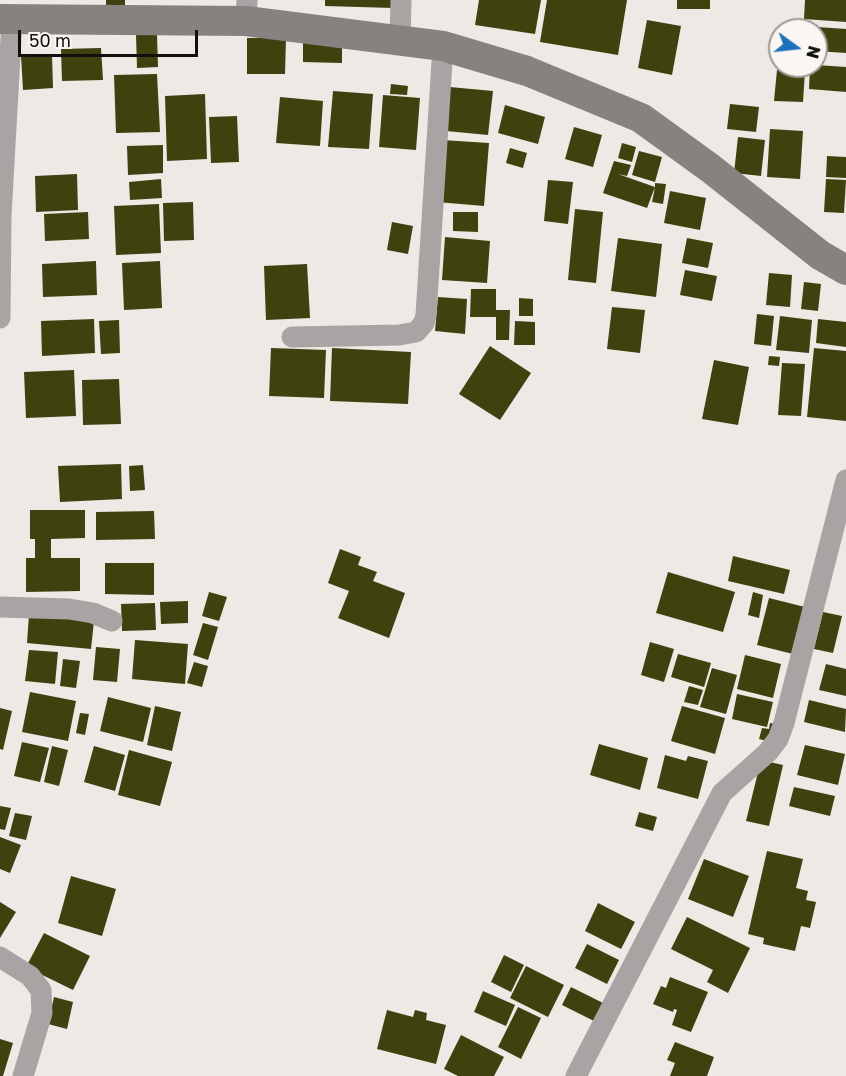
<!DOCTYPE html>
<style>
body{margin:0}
#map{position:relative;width:846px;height:1076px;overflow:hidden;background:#ede9e4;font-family:"Golos Text",sans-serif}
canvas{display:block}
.north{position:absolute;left:768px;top:18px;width:60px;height:60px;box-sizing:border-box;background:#faf6f1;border:2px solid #9d9a96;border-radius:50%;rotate:105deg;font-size:16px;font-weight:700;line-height:24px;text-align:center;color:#11100e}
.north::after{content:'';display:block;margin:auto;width:21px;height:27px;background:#1c70be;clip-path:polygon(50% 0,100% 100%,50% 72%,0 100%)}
.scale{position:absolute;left:18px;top:30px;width:180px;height:27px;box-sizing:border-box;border:3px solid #11100e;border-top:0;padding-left:8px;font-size:18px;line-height:21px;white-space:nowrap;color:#11100e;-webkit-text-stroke:4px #faf6f1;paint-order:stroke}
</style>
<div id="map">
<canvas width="846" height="1076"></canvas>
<div class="north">N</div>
<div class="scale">50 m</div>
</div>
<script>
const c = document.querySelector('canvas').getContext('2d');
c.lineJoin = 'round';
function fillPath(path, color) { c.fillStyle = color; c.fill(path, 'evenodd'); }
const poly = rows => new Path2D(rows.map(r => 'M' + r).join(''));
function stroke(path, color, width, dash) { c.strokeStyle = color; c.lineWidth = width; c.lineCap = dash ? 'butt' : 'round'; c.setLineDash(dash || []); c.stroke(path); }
const building = poly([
 [106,0,125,0,125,6,106,5],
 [325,0,393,0,393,8,325,6],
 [479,0,541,0,535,34,475,25],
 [547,0,627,0,618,55,540,42],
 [677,0,710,0,710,9,677,9],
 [805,0,846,0,846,22,804,19],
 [647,20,681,26,672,75,638,68],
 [803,26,846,29,846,53,816,51,816,30,803,30],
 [157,34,158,67,137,68,136,35],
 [247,38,286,38,285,74,247,74],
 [303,40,342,40,342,63,303,62],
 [101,48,103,80,62,81,61,49],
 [52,55,53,88,23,90,21,56],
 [816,65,846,67,846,92,809,89,810,66],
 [777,70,805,71,803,102,774,101],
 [157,74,160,132,116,133,114,75],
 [391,84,408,86,407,95,390,94],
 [450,87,493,91,488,135,446,131],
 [333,91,373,94,369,149,328,147],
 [205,94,207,159,167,161,165,96],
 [383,95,420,98,416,150,379,147],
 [280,97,323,101,320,146,276,143],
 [730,104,759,107,756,132,727,129],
 [505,105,545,117,538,144,498,133],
 [237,116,239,162,211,163,209,117],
 [574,127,602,135,593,167,565,159],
 [770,129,803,131,800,179,767,177],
 [738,137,765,140,761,176,734,173],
 [442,140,489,143,484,206,437,202],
 [622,143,636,147,632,162,618,158],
 [163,145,163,173,128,175,127,146],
 [510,148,527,153,523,168,506,163],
 [639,151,662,157,655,182,632,175],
 [827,156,846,157,846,178,826,177],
 [614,161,631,165,627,176,618,174,655,187,655,183,666,184,663,204,652,202,655,187,647,208,603,193],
 [77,174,78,210,36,212,35,176],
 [161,179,162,198,130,200,129,182],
 [826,179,846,180,844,213,824,212],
 [548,180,573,182,568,224,544,221],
 [670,191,706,198,700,230,664,223],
 [193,202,194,240,164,241,163,203],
 [159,204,161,253,116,255,114,206],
 [575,209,603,212,596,283,568,280],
 [88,212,89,239,45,241,44,214],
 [453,212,478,212,478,232,453,231],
 [392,222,413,226,408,254,387,250],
 [445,237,490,241,487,283,442,280],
 [618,238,662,244,656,297,611,291],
 [687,238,713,243,708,268,682,263],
 [96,261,97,295,43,297,42,264],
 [160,261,162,308,124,310,122,263],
 [307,264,310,318,266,320,264,266],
 [685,270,717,276,712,301,680,295],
 [769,273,792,275,790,307,766,305],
 [804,282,821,284,818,311,801,309],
 [471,289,496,289,496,310,510,310,509,340,496,340,496,317,470,317],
 [438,297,467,299,465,334,435,331],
 [519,298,533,299,533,316,519,316],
 [612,307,645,310,640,353,607,349],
 [757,314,774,316,771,346,754,344],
 [780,316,812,320,809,353,776,350],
 [94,319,95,353,42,356,41,321],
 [818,319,846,322,846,347,816,343],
 [119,320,120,353,101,354,99,321],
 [515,321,535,322,535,345,514,345],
 [490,346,531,373,500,420,459,394],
 [271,348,326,350,324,398,269,396],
 [332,348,411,352,408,404,330,401],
 [814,348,846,351,846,421,807,417],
 [769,356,780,357,779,366,768,365],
 [714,360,749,367,738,425,702,419],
 [782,363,805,364,801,416,778,415],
 [74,370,76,416,26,418,24,372],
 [119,379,121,424,83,425,82,380],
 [121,464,122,499,60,502,58,466],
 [143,465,145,490,130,491,129,466],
 [30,510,85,510,85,538,51,539,51,558,80,558,80,591,26,592,26,558,35,558,35,539,30,539],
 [154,511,155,539,96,540,96,512],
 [340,549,361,557,358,565,377,572,373,581,405,593,389,638,338,618,349,591,328,583],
 [733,556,790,570,784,594,728,581],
 [105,563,154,563,154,595,105,594],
 [668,572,735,592,723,632,656,613],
 [209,592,227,597,219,621,202,616],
 [753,592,763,595,759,618,748,615],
 [769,598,805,607,793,654,757,645],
 [188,601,188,623,161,624,160,602],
 [155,603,156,630,122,631,121,604],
 [823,612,842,616,833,653,814,649],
 [29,615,94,621,91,649,27,643],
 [203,623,218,627,208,660,193,655],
 [135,640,188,644,185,684,132,679],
 [650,642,674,649,664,682,641,675],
 [96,647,120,649,117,682,93,680],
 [29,650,58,652,55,684,25,681],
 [678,654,711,663,704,687,671,677],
 [745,655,781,664,773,698,737,689],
 [63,659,80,661,76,688,60,686],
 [194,662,208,666,202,687,187,683],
 [826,664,846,669,846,696,819,690],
 [712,668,737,675,726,714,700,707],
 [689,686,703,690,698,705,684,702],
 [30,692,76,701,68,741,22,732],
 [737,694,773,702,767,727,732,719],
 [108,697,151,708,143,742,100,731],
 [809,700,846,709,845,732,804,722],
 [155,706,181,712,172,751,147,745],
 [682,706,725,718,715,754,671,741],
 [0,708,12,711,3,750,0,749],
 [80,713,89,714,85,735,76,733],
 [770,723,775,724,771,742,759,739,762,728,769,729],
 [22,742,49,748,40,782,14,776],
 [599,744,648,758,640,790,590,775],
 [805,745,845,754,838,785,797,775],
 [52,746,68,750,59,786,44,782],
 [94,746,125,755,115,791,84,782],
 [129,750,172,762,160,806,118,795],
 [665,755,686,761,688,756,708,761,698,799,657,788],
 [761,760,783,765,769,826,746,821],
 [794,787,835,796,830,816,789,806],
 [0,806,11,808,5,830,0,829],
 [639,812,657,817,653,831,635,826],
 [15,813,32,816,26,840,9,836],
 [0,837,21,845,10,873,0,869],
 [767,851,803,859,796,888,808,891,806,900,816,902,810,928,801,926,795,951,763,944,764,938,748,934],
 [704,859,749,876,733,917,688,899],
 [71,876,116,889,102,936,58,923],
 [0,902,16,912,0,938],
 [598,903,635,922,621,949,585,931],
 [687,917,750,948,728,993,707,982,713,970,671,949],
 [44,933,90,956,73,990,26,967],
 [587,944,619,960,607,984,575,968],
 [504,955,524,965,511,992,491,982],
 [526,966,564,985,548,1017,510,998],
 [670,977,708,992,691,1032,672,1025,677,1010,674,1009,673,1012,653,1004,661,986,666,988],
 [571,987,603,1003,594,1021,562,1005],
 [483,991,515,1005,506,1026,474,1012],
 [54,997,73,1002,67,1029,48,1024],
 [518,1007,541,1018,521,1059,498,1047],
 [387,1010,413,1017,415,1010,427,1013,426,1020,446,1025,436,1064,377,1049],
 [461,1035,504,1057,494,1076,458,1076,444,1069],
 [0,1039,13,1043,3,1076,0,1076],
 [675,1042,714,1057,707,1076,670,1076,675,1063,667,1060]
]);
const street = poly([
 [246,21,247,0],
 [400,41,401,0],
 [0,318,1,216,12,20],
 [292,337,399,335,416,332,424,323,426,315,443,46],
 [0,607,69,609,93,613,112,621],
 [0,957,30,976,41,990,42,1013,23,1076],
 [576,1076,722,793,768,752,778,739,784,723,846,480]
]);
const secondary = poly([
 [0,19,246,21,443,46,527,71,641,118,710,168,820,255,846,270]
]);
fillPath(building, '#3e420f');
stroke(street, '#a7a4a3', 21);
stroke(secondary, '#868280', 30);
</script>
